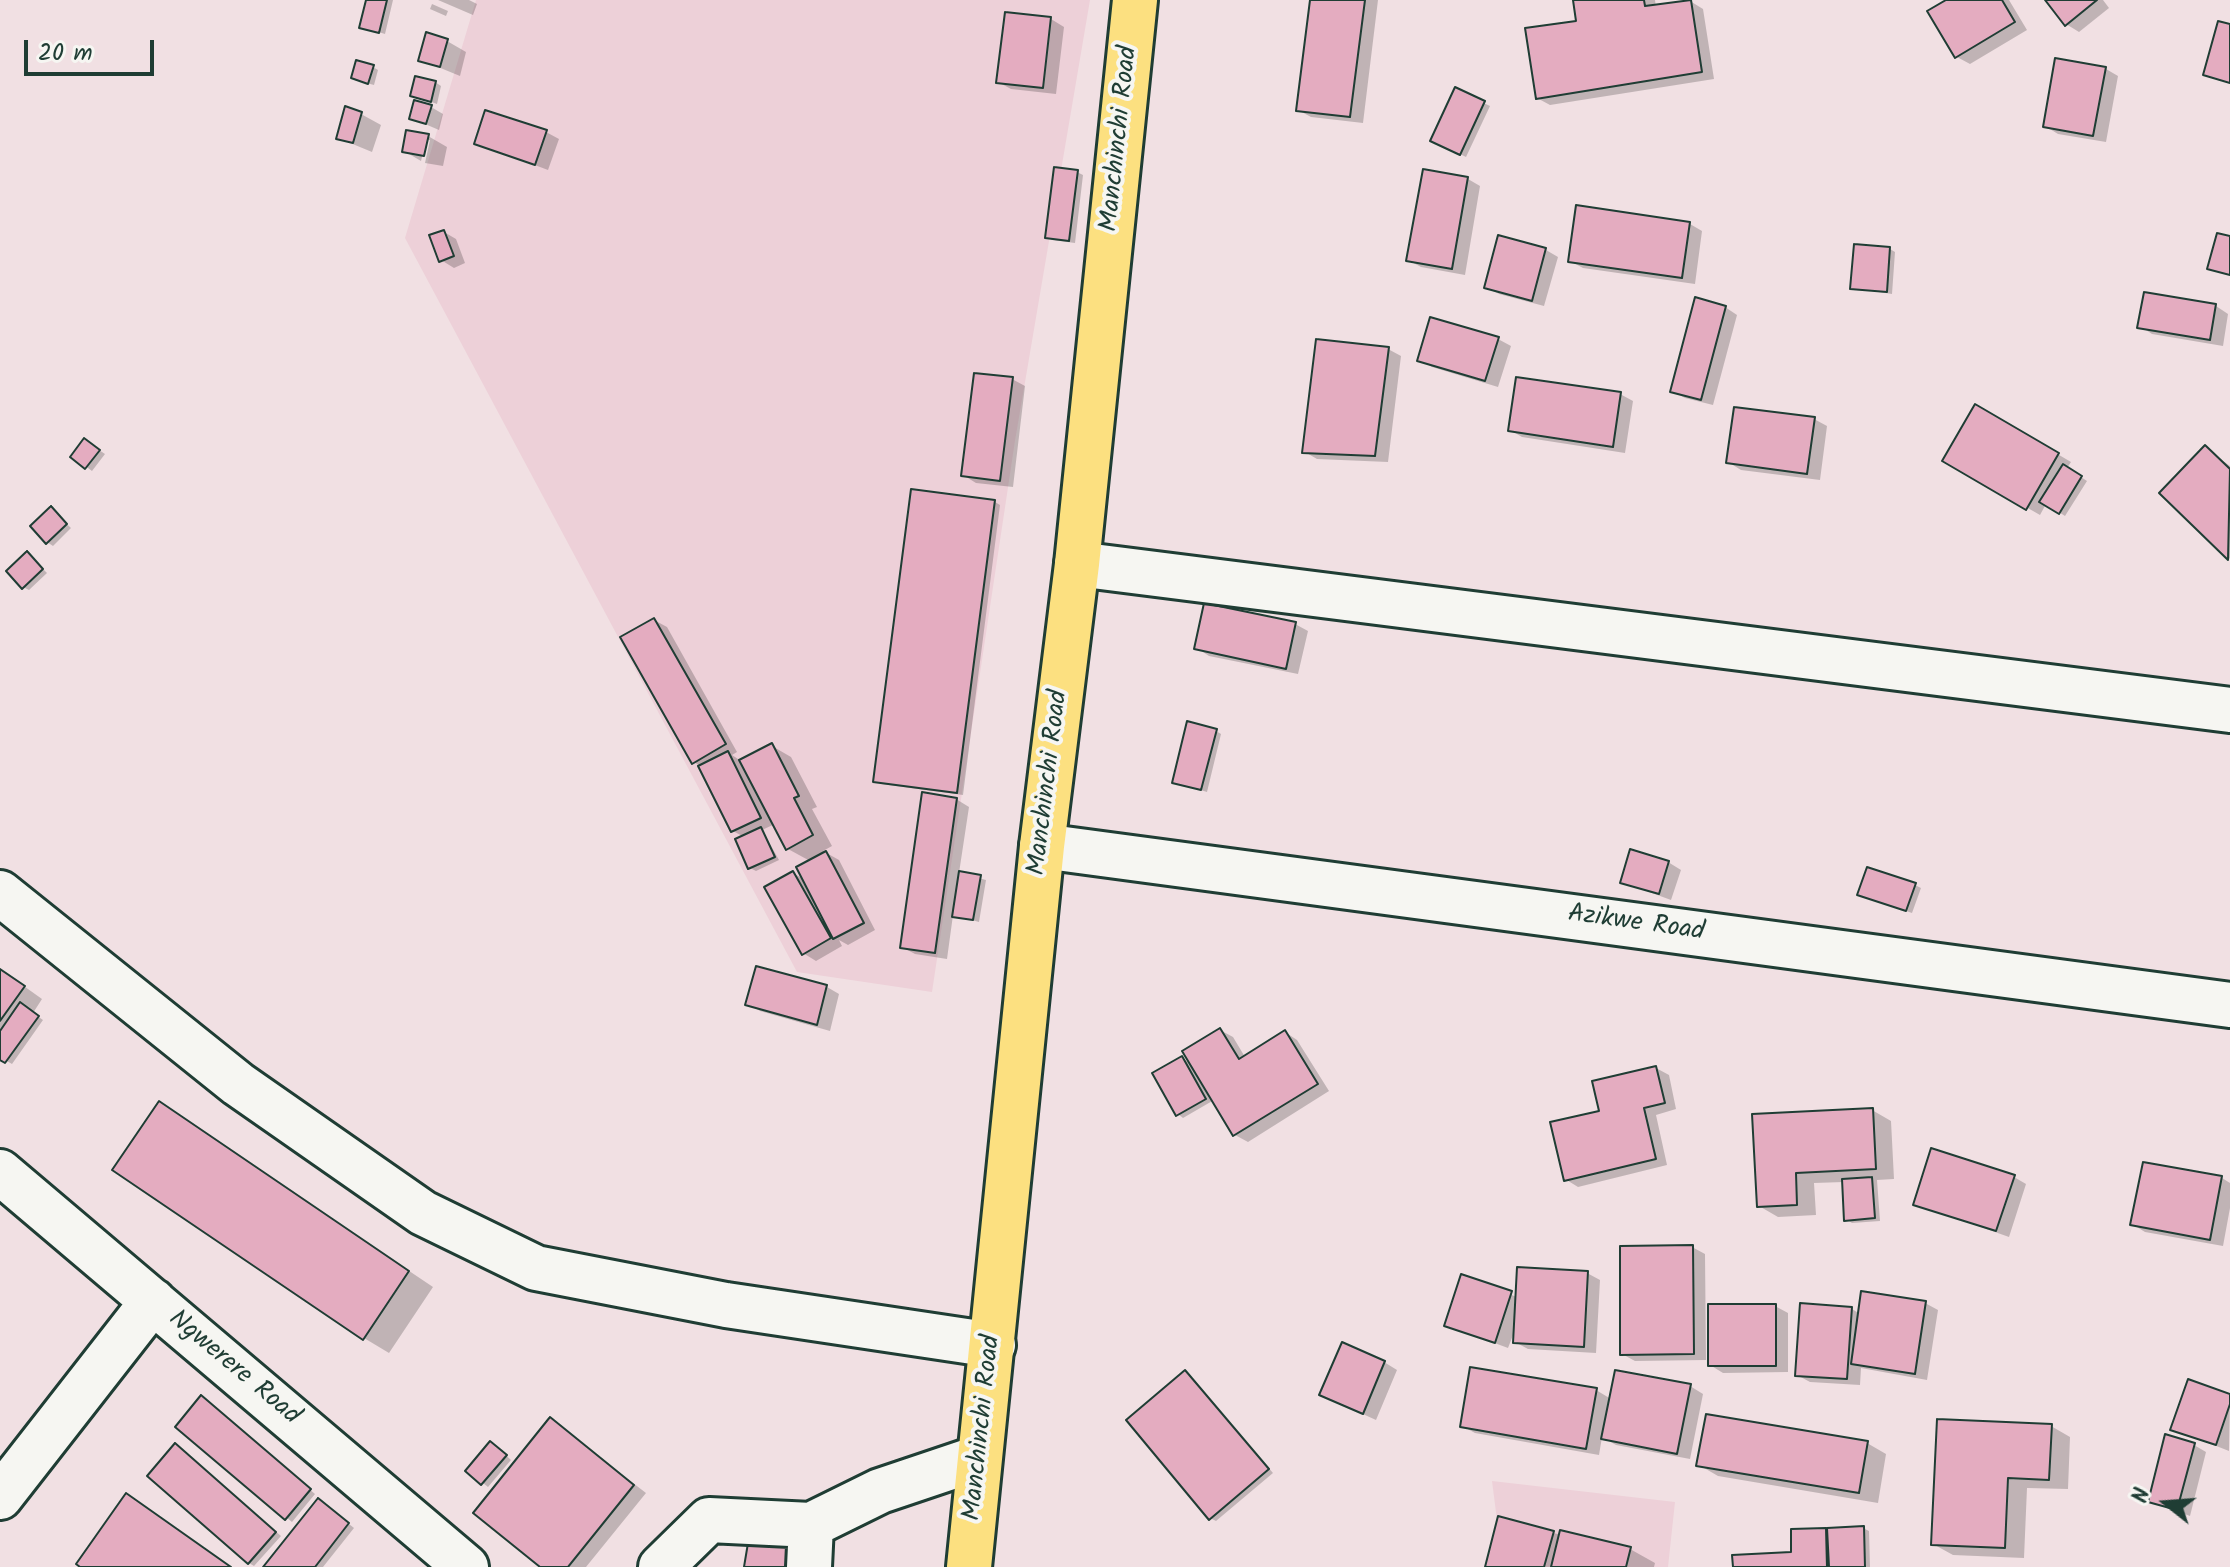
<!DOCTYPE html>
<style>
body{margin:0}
#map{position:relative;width:2230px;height:1567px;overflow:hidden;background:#f1e0e3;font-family:Kalam,sans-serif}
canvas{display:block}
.north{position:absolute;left:2126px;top:1463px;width:80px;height:80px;-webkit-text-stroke:6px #f6f6f2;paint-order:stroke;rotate:287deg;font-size:22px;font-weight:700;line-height:32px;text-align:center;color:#1f3d34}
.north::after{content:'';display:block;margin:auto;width:28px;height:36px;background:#1f3d34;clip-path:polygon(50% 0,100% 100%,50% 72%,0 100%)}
.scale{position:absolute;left:24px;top:40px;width:130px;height:36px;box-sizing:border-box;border:4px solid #1f3d34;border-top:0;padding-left:10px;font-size:24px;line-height:28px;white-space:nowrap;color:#1f3d34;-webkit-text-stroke:6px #f6f6f2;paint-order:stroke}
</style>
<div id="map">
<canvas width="2230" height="1567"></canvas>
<div class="north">N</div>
<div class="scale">20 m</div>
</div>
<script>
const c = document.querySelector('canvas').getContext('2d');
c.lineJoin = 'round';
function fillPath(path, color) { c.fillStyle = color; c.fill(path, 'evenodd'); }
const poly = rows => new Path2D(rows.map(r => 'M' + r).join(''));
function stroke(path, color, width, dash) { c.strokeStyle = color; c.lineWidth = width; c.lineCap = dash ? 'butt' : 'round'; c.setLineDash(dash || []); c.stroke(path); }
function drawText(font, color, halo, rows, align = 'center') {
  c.font = font + ' Kalam,sans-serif'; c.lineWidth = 8; c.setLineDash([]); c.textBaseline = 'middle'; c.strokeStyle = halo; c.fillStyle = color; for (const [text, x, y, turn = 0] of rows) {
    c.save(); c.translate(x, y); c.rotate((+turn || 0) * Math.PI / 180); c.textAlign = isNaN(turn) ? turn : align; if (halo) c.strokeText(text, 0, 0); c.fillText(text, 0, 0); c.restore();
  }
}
const built = poly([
 [476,0,1090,0,1015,441,932,992,797,972,405,238],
 [1492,1481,1675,1502,1668,1567,1503,1567]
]);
const shadow = poly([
 [368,0,393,0,385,34,362,27],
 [438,0,469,0,477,4,473,15],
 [1312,0,1378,0,1363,123,1311,117,1298,110],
 [1575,0,1655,0,1656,7,1690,1,1703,9,1714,79,1550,105,1537,98,1578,23],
 [1950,0,2009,0,2027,30,1970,64,1957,57],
 [2047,0,2103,0,2109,8,2079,32,2066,24],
 [432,4,448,11,446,16,430,9],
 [1006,14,1051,19,1064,27,1056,94,1011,89,998,82],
 [447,41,466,52,460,76,421,60],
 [373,67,378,70,374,85,359,81],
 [2106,69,2118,76,2106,142,2058,134,2045,126],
 [435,82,441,86,437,104,412,95],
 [1456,90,1490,106,1466,157,1438,143],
 [431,107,443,114,439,130,411,118],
 [361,114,381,125,372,152,338,138],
 [546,132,559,139,548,170,476,143],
 [428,136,447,147,443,166,425,163,430,140,426,140,421,161,404,151],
 [1425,171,1468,179,1480,186,1465,275,1421,267,1408,260],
 [1077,172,1083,175,1075,243,1052,240,1047,237],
 [1578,208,1690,224,1702,231,1695,284,1583,268,1570,261],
 [444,232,456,239,465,263,454,268,441,260],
 [1890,249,1895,252,1892,294,1852,288],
 [1546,250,1558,257,1544,306,1499,294,1486,287],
 [2216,306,2228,314,2223,346,2152,334,2140,326],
 [1725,307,1737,315,1713,405,1685,398,1672,391],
 [1498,339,1511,346,1498,387,1432,367,1420,360],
 [1388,349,1401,356,1388,462,1317,459,1305,452],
 [1012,379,1025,386,1013,487,976,483,963,475],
 [1620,394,1633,401,1625,453,1522,437,1510,430],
 [1976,406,2071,462,2067,468,2087,481,2065,516,2046,504,2040,515,1944,460],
 [1814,419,1827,426,1820,480,1741,470,1728,462],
 [90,444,105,454,92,471,72,456],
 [2206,448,2230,466,2230,559,2162,493],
 [995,502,1000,505,963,795,881,784,875,781],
 [51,509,71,528,53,546,47,542],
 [27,553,47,573,29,590,23,587],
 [654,620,667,627,737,752,732,755,741,761,772,746,791,757,817,807,812,809,832,846,823,851,839,860,875,930,848,945,839,940,842,946,816,961,803,953,793,873,805,880,810,861,788,849,775,824,762,830,779,860,756,871,750,868,744,837,733,831,700,766,694,762],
 [1295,624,1308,631,1298,674,1209,656,1197,648],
 [1216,731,1221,734,1207,792,1175,782],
 [956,799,969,807,959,873,986,880,979,922,953,915,947,959,915,954,902,947],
 [1668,862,1681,870,1671,900,1622,882],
 [1915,885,1921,888,1912,913,1865,897],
 [758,968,827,987,839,994,830,1031,760,1011,748,1004],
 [0,969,42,999,33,1013,43,1020,12,1064,0,1057],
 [1220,1030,1233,1037,1245,1057,1285,1032,1297,1040,1329,1091,1248,1142,1235,1135,1214,1100,1183,1118,1178,1114,1182,1058,1191,1064],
 [1656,1068,1669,1075,1676,1109,1656,1115,1667,1165,1578,1187,1565,1179,1602,1112],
 [159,1103,433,1287,389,1353,364,1338],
 [1872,1110,1891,1121,1894,1179,1877,1180,1880,1221,1852,1223,1846,1219,1844,1182,1814,1183,1816,1215,1778,1217,1759,1206,1754,1116],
 [2014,1177,2026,1184,2009,1237,1916,1204],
 [2222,1178,2230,1183,2230,1208,2223,1246,2145,1232,2132,1224],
 [1692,1247,1705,1254,1706,1360,1635,1361,1622,1354],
 [1587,1273,1600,1280,1596,1353,1528,1349,1515,1342,1515,1330,1508,1348,1446,1325,1462,1277,1517,1297],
 [1925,1303,1938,1310,1927,1380,1861,1368,1860,1385,1810,1382,1797,1375,1852,1309,1860,1314],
 [1775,1306,1788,1313,1788,1372,1723,1373,1710,1365],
 [1384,1362,1397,1370,1376,1420,1334,1401],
 [1185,1372,1273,1473,1216,1521,1210,1518],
 [1690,1386,1703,1394,1690,1459,1616,1445,1602,1437,1599,1455,1475,1433,1462,1426,1596,1390,1611,1399],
 [2230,1396,2229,1451,2173,1429],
 [207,1401,315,1494,292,1522,178,1427],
 [551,1420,646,1493,586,1567,543,1567],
 [2051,1426,2070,1437,2068,1489,2027,1488,2024,1558,1953,1555,1933,1544],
 [1867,1443,1886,1454,1878,1503,1718,1476,1699,1465],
 [2194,1445,2206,1452,2190,1516,2150,1501],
 [496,1446,511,1460,488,1487,468,1471],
 [181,1449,281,1536,254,1566,249,1563],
 [324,1504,354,1528,323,1567,266,1567],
 [1863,1528,1869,1531,1870,1567,1735,1567,1793,1554,1825,1530],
 [1553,1533,1630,1549,1655,1563,1654,1567,1487,1567]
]);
const building = poly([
 [366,0,387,0,379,33,359,28,366,0],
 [1310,0,1365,0,1350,117,1296,111,1310,0],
 [1573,0,1644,0,1645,6,1691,0,1702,72,1536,99,1525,28,1576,21,1573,0],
 [1946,0,2002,0,2015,22,1955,58,1927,11,1946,0],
 [2045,0,2097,0,2065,26,2045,0],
 [1005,12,1051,17,1043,88,996,83,1005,12],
 [2218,21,2230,24,2230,83,2203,75,2218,21],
 [426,32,448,39,440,67,418,61,426,32],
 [2055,58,2106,67,2093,136,2043,127,2055,58],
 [356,60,374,65,368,84,351,78,356,60],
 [415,76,436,81,431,102,410,96,415,76],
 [1455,87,1485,101,1460,155,1430,141,1455,87],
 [414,100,432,105,426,124,409,119,414,100],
 [345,106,362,112,353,143,336,139,345,106],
 [485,110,547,130,535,165,474,144,485,110],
 [406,130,429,134,424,156,402,152,406,130],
 [1054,167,1078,170,1069,241,1045,238,1054,167],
 [1423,169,1468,177,1452,269,1406,261,1423,169],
 [1576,205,1690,222,1682,278,1568,262,1576,205],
 [444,230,454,256,439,262,429,235,444,230],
 [2217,233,2230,236,2230,275,2207,269,2217,233],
 [1498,235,1546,248,1532,301,1484,288,1498,235],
 [1854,244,1890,247,1887,292,1850,289,1854,244],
 [2144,292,2216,304,2210,340,2137,328,2144,292],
 [1695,297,1726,306,1701,400,1670,392,1695,297],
 [1430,317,1499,337,1485,381,1417,361,1430,317],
 [1316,339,1389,347,1375,456,1302,453,1316,339],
 [974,373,1013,377,1000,481,961,476,974,373],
 [1516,377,1621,392,1613,447,1508,431,1516,377],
 [1975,404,2059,453,2026,510,1942,461,1975,404],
 [1734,407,1815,417,1807,474,1726,463,1734,407],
 [84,438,100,450,85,469,70,457,84,438],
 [2205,445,2230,469,2228,560,2159,493,2205,445],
 [2063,464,2082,476,2059,514,2039,502,2063,464],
 [911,489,995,500,957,793,873,782,911,489],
 [51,506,67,524,46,544,30,526,51,506],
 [27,551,43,569,22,589,6,571,27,551],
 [1204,603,1296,622,1286,669,1194,649,1204,603],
 [654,618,726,744,692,764,620,637,654,618],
 [1187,721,1217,729,1201,790,1172,783,1187,721],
 [772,743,799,796,794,798,813,835,786,850,739,760,772,743],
 [728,751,761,818,731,832,698,766,728,751],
 [922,792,957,798,935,953,900,948,922,792],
 [761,827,775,857,748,869,735,839,761,827],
 [1630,849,1669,861,1659,894,1620,883,1630,849],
 [826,851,864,923,833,939,796,867,826,851],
 [1867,867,1916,883,1906,911,1857,895,1867,867],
 [793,871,831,938,802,955,764,887,793,871],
 [959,871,981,875,973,920,952,917,959,871],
 [756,966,827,985,817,1025,745,1005,756,966],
 [0,969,25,986,0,1021,0,969],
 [20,1002,39,1016,5,1063,0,1060,0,1031,20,1002],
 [1220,1028,1239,1059,1285,1030,1318,1084,1233,1136,1182,1051,1220,1028],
 [1182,1056,1206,1099,1176,1116,1152,1073,1182,1056],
 [1656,1066,1665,1103,1644,1108,1656,1159,1564,1181,1550,1122,1599,1111,1592,1081,1656,1066],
 [159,1101,409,1271,363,1340,112,1170,159,1101],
 [1873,1108,1876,1169,1796,1173,1797,1205,1757,1207,1752,1114,1873,1108],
 [1931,1148,2015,1175,1996,1231,1913,1205,1931,1148],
 [2143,1162,2222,1176,2210,1240,2130,1225,2143,1162],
 [1872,1177,1875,1218,1844,1221,1842,1179,1872,1177],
 [1693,1245,1694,1354,1620,1355,1620,1246,1693,1245],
 [1517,1267,1588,1271,1584,1347,1513,1343,1517,1267],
 [1461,1274,1512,1291,1495,1343,1444,1326,1461,1274],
 [1861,1291,1926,1301,1915,1374,1851,1364,1861,1291],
 [1800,1303,1852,1307,1847,1379,1795,1376,1800,1303],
 [1708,1304,1776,1304,1776,1366,1708,1366,1708,1304],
 [1342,1342,1385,1361,1363,1414,1319,1395,1342,1342],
 [1470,1367,1597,1388,1586,1449,1460,1427,1470,1367],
 [1185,1370,1269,1469,1209,1520,1126,1420,1185,1370],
 [1615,1370,1691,1384,1677,1454,1601,1439,1615,1370],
 [2188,1379,2230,1394,2230,1404,2216,1445,2170,1430,2188,1379],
 [201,1395,311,1489,285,1520,175,1427,201,1395],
 [1706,1414,1868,1441,1859,1493,1696,1466,1706,1414],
 [550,1417,634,1485,568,1567,540,1567,473,1513,550,1417],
 [1937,1419,2052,1424,2049,1480,2008,1478,2005,1548,1931,1545,1937,1419],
 [2165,1434,2195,1443,2177,1510,2148,1502,2165,1434],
 [490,1441,507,1455,481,1485,465,1471,490,1441],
 [175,1443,276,1532,248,1564,147,1476,175,1443],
 [126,1493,231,1567,80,1567,76,1564,126,1493],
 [318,1498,349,1523,315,1567,263,1567,318,1498],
 [1498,1516,1554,1531,1544,1567,1485,1567,1498,1516],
 [1864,1526,1865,1567,1829,1567,1827,1528,1864,1526],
 [1826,1528,1827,1567,1733,1567,1732,1555,1791,1552,1791,1529,1826,1528],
 [1560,1530,1631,1547,1626,1567,1551,1567,1560,1530],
 [749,1537,807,1548,804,1567,744,1567,749,1537]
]);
const minor = poly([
 [1077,564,2230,710],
 [1042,846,2230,1005],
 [0,893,238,1084,423,1213,536,1268,726,1305,993,1345],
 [0,1172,466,1567],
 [0,1497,153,1301],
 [661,1567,709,1520,811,1525],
 [809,1567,811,1525,880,1491,978,1458]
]);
const major = poly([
 [969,1567,1042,846,1077,564,1135,0]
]);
const streetNames = [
 ["Manchinchi Road",1121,139,-84],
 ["Manchinchi Road",1050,783,-83],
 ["Azikwe Road",1636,925,8],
 ["Ngwerere Road",233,1369,40],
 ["Manchinchi Road",984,1428,-84]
];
fillPath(built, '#edd0d8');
fillPath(shadow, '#0003');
fillPath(building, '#e4acc0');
stroke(building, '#1f3d34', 2);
stroke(minor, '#1f3d34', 50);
stroke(major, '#1f3d34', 50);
stroke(minor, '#f6f6f2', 44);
stroke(major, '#fce080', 44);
drawText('26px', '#1f3d34', '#f6f6f2', streetNames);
</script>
